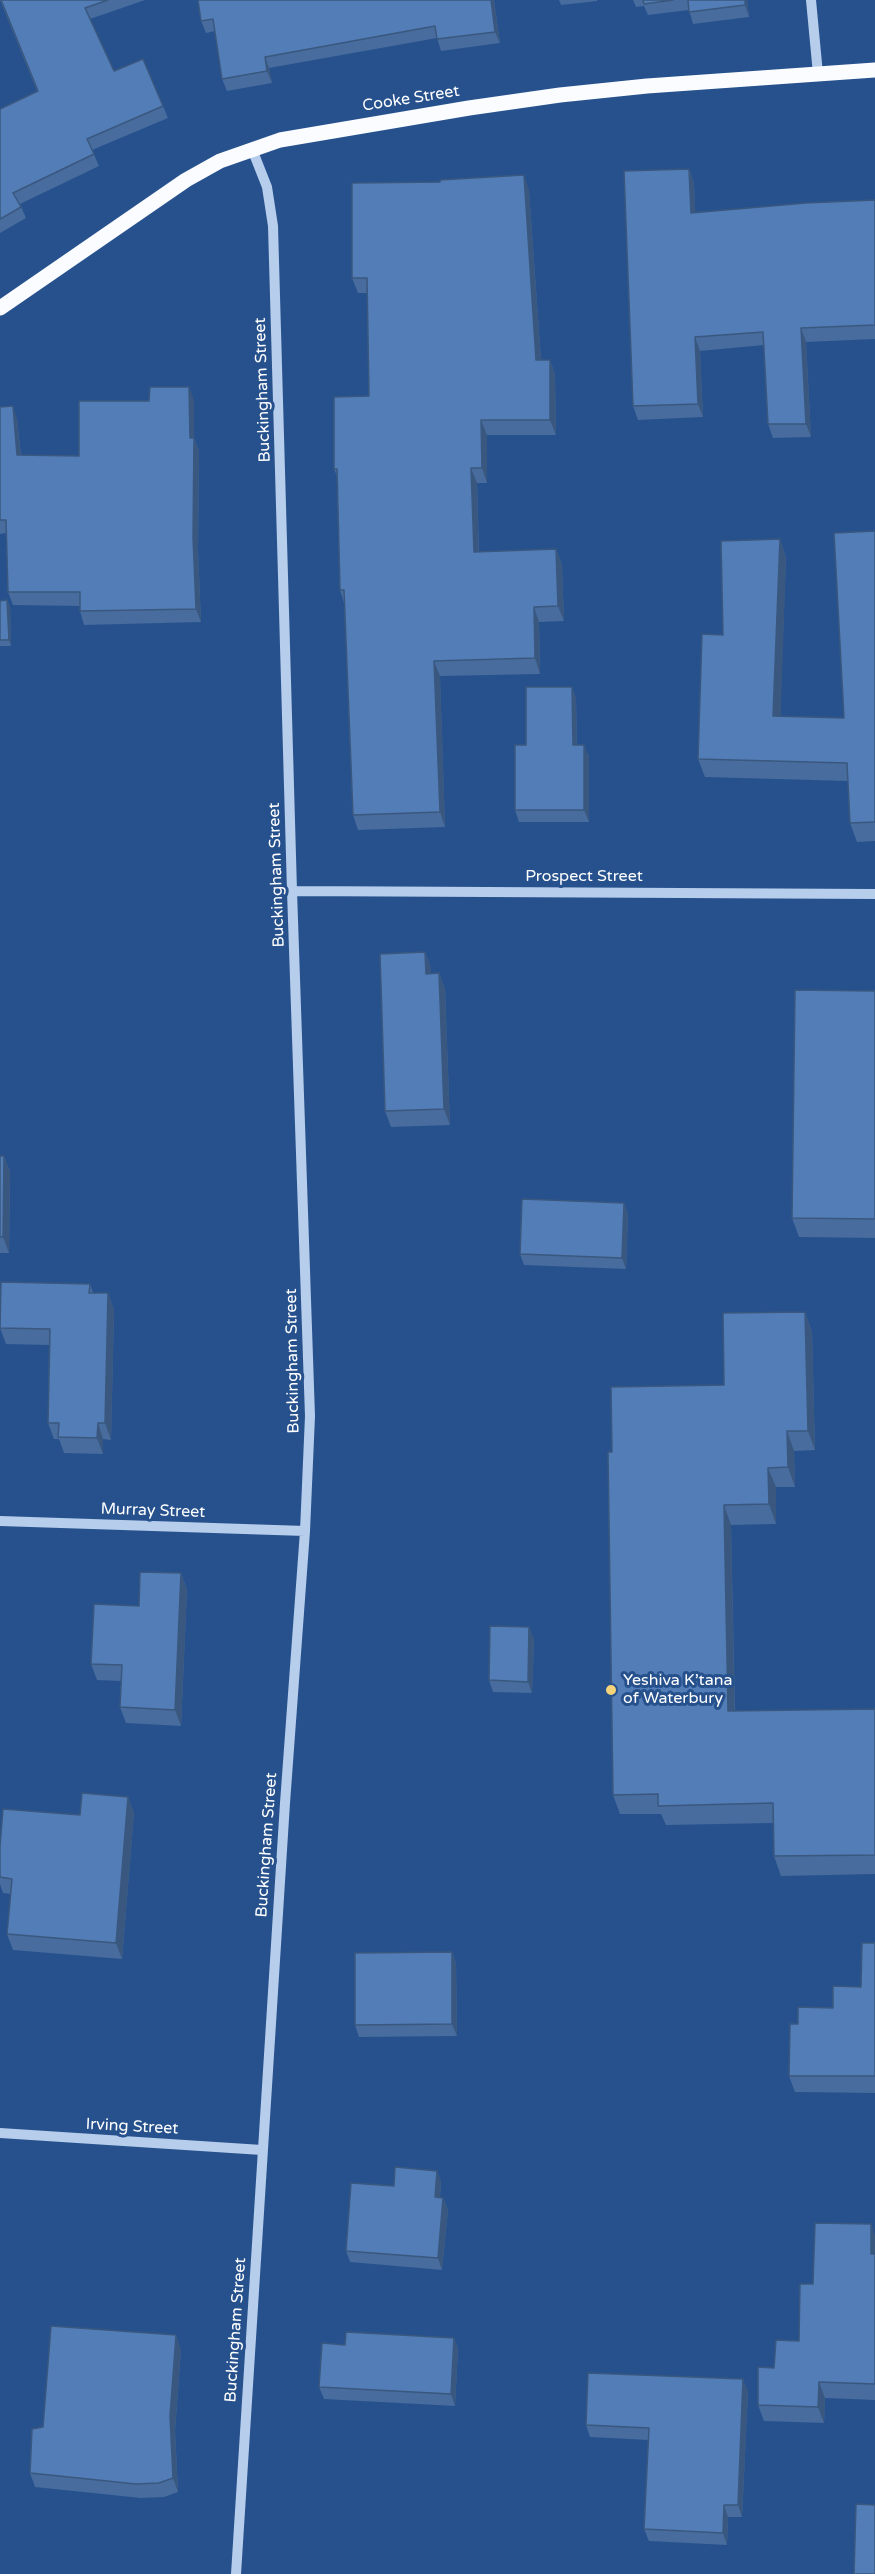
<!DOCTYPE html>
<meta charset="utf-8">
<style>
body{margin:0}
canvas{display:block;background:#26518d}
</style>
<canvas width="875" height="2574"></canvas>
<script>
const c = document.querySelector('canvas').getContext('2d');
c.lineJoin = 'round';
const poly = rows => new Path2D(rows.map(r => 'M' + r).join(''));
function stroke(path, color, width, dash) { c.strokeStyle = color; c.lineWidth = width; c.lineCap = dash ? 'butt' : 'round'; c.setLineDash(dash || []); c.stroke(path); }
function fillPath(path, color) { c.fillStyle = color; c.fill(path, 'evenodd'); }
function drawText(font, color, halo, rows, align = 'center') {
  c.font = font + ' "Varela Round",sans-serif'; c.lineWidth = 6; c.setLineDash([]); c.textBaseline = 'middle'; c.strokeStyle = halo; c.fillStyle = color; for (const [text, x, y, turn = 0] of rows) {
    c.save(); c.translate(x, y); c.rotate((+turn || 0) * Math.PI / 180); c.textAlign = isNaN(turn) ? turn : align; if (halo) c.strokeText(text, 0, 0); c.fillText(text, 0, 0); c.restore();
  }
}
const minor = poly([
 [811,0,818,74],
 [292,891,875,894],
 [0,1521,305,1531],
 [0,2133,262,2150],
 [236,2574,285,1803,305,1531,310,1416,292,891,273,226,267,187,252,149]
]);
const major = poly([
 [0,308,186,180,220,161,280,140,469,108,560,95,647,86,875,70]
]);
const wall = poly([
 [0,0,145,0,90,19,114,71,163,106,168,118,92,150,99,166,20,204,26,218,0,233,0,109,37,91],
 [198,0,494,0,500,43,441,51,437,38,269,68,272,83,227,91,222,79,215,31,206,33,201,21],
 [559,0,597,0,597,1,561,5],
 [633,0,747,0,749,17,693,24,689,10,648,15,644,6,636,7],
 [689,169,694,183,695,212,875,200,875,339,806,342,811,437,773,438,768,424,764,345,700,351,703,417,638,420,633,406],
 [529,190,541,360,550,360,555,375,556,435,487,435,487,483,477,483,479,552,556,549,562,565,564,621,539,622,540,674,440,676,445,827,358,830,353,815,344,603,340,590,337,476,334,469,369,396,367,293,358,293,352,278],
 [194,400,194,438,199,451,198,550,201,622,84,625,80,611,80,606,13,605,8,592,6,533,0,534,0,407,17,419,21,455,79,456,149,401],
 [875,531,875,841,857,842,850,823,848,781,705,777,698,759,723,635,780,539,786,558,780,716,844,718],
 [7,600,10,607,11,646,0,646,0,601],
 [572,687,576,699,577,745,589,756,589,822,519,822,515,810,526,745],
 [425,952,431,968,431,973,439,973,445,989,450,1125,391,1127,385,1111],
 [875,991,875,1238,799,1237,792,1218],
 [0,1156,4,1156,10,1172,9,1253,0,1253],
 [624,1203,628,1215,626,1269,524,1265,520,1254],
 [90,1284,93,1293,108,1293,114,1310,111,1440,103,1439,103,1454,64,1453,59,1439,54,1439,48,1423,49,1345,6,1344,0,1328],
 [805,1312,812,1332,815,1450,794,1451,795,1487,776,1487,776,1524,731,1525,735,1711,875,1709,875,1874,781,1876,774,1856,773,1823,666,1825,661,1814,620,1814,613,1795,612,1452,724,1385],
 [181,1573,187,1590,181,1726,126,1723,120,1707,121,1681,97,1680,91,1664,139,1606],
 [534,1639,532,1693,493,1692,489,1680],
 [128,1797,134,1813,122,1959,13,1950,7,1934,11,1894,3,1893,0,1884,0,1846],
 [875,1943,875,2093,795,2092,789,2076,798,2024,833,2008,861,1987],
 [452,1952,456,1964,457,2036,359,2037,355,2025],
 [437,2171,441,2182,440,2198,443,2198,448,2210,442,2270,350,2262,346,2251,394,2186],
 [875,2236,875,2400,825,2398,824,2423,764,2421,758,2405,774,2368,799,2341,813,2284],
 [454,2338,458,2349,455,2406,324,2399,319,2387,345,2345],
 [181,2349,175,2430,178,2492,164,2497,141,2498,35,2487,30,2473,43,2427],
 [748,2391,742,2517,728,2517,727,2545,649,2541,644,2529,648,2440,590,2437,586,2425]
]);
const shadedWall = poly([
 [491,0,494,0,500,43,495,32],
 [745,0,747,0,749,17,745,5],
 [265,57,269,68,272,83,267,71],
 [689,169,694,183,696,226,691,213],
 [524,175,529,190,542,375,536,360],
 [801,328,806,342,811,437,806,424],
 [695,337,700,351,703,417,698,404],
 [550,360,555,375,556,435,550,420],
 [189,387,194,400,194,438,199,451,198,550,201,622,196,609,190,438],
 [13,406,17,419,22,468,17,455],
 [481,420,487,435,487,483,482,468],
 [471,468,477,483,479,567,474,552],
 [780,539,786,558,780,735,773,716],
 [556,549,562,565,564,621,558,606],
 [7,600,10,607,11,646,9,640],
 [534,607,539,622,540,674,535,658],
 [434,661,440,676,445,827,440,812],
 [572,687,576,699,577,757,573,745],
 [584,745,589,756,589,822,584,810],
 [425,952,431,968,432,990,426,974],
 [439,973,445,989,450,1125,444,1109],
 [4,1156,10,1172,9,1253,3,1237],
 [624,1203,628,1215,626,1269,622,1258],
 [108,1293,114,1310,111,1440,105,1423],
 [805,1312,812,1332,815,1450,808,1431],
 [98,1423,103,1439,103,1454,97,1438],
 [787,1431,794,1451,795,1487,788,1467],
 [768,1468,776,1487,776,1524,769,1504],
 [724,1505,731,1525,735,1731,728,1711],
 [181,1573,187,1590,181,1726,175,1710],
 [529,1627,534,1639,532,1693,528,1682],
 [128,1797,134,1813,122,1959,116,1943],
 [452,1952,456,1964,457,2036,452,2024],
 [437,2171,441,2182,439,2209,435,2197],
 [443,2198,448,2210,442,2270,438,2258],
 [871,2224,875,2236,875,2266,871,2254],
 [176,2335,181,2349,175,2430,178,2492,173,2478,170,2416],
 [454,2338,458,2349,455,2406,451,2394],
 [743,2379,748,2391,742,2517,738,2505],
 [819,2382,825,2398,824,2423,818,2407],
 [724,2505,728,2517,727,2545,723,2533]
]);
const building = poly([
 [1,0,108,0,85,8,114,71,143,59,163,106,87,139,94,154,13,193,21,207,0,219,0,109,38,91,1,0],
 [198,0,491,0,495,32,437,39,435,26,265,57,267,71,222,79,213,19,201,21,198,0],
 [643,0,673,0,644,4,643,0],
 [688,0,745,0,745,5,689,12,688,0],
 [689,169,691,213,806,203,875,200,875,325,801,328,806,424,768,424,763,332,695,337,698,404,633,406,624,171,689,169],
 [524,175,536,360,550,360,550,420,481,420,482,468,471,468,474,552,556,549,558,606,534,607,535,658,434,661,440,812,353,815,344,590,340,590,337,469,334,469,334,397,369,396,367,278,352,278,352,183,440,182,440,180,524,175],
 [150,387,189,387,190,438,194,438,193,537,196,609,80,611,80,592,8,592,6,520,0,520,0,407,13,406,17,455,79,456,79,401,149,401,150,387],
 [875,531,875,822,850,823,847,763,698,759,702,634,723,635,721,541,780,539,773,716,844,718,834,533,875,531],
 [7,600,9,640,0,640,0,601,7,600],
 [526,687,572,687,573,745,584,745,584,810,515,810,515,745,526,745,526,687],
 [425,952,426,974,439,973,444,1109,385,1111,380,954,425,952],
 [795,990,875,991,875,1219,792,1218,795,990],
 [0,1156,4,1156,3,1237,0,1237,0,1156],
 [522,1199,624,1203,622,1258,520,1254,522,1199],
 [1,1282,90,1284,89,1293,108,1293,105,1423,98,1423,97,1438,58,1437,59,1423,48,1423,50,1329,0,1328,1,1282],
 [805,1312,808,1431,787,1431,788,1467,768,1468,769,1504,724,1505,728,1711,875,1709,875,1855,774,1856,773,1803,658,1806,658,1794,613,1795,608,1452,612,1452,611,1387,724,1385,723,1313,805,1312],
 [140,1572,181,1573,175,1710,120,1707,122,1665,91,1664,94,1604,139,1606,140,1572],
 [490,1626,529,1627,528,1682,489,1680,490,1626],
 [82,1793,128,1797,116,1943,7,1934,12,1879,0,1877,0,1846,3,1809,80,1815,82,1793],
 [862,1943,875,1943,875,2076,789,2076,790,2024,798,2024,798,2007,833,2008,833,1986,861,1987,862,1943],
 [452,1952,452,2024,355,2025,355,1953,452,1952],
 [395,2167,437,2171,435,2197,443,2198,438,2258,346,2251,351,2183,394,2186,395,2167],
 [815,2223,871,2224,871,2254,875,2254,875,2384,819,2382,818,2407,758,2405,758,2367,774,2368,776,2340,799,2341,800,2284,813,2284,815,2223],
 [51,2326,176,2335,170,2416,173,2478,159,2483,136,2484,30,2473,32,2429,43,2427,51,2326],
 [346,2332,454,2338,451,2394,319,2387,322,2343,345,2345,346,2332],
 [588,2373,743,2379,738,2505,724,2505,723,2533,644,2529,649,2428,586,2425,588,2373],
 [856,2504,875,2505,875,2574,854,2574,856,2504]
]);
const markers = [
 [611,1690,6,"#f4d37b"]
];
const streetNames = [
 ["Cooke Street",411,99,-9],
 ["Buckingham Street",263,390,-92],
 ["Buckingham Street",277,875,-92],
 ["Prospect Street",584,877],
 ["Buckingham Street",293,1361,-91],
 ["Murray Street",153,1511,2],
 ["Buckingham Street",267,1845,-86],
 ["Irving Street",132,2127,3],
 ["Buckingham Street",236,2330,-86]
];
const poiNames = [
 ["Yeshiva K’tana",623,1681],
 ["of Waterbury",623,1699]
];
stroke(minor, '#b6cdeb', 10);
stroke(major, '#fafcff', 15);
fillPath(wall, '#476c9d');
fillPath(shadedWall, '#3a587f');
fillPath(building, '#537db6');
stroke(building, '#3a587f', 1.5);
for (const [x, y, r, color] of markers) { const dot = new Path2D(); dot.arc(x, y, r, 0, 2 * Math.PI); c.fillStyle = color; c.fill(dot); stroke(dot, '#26518d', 2); }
drawText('16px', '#fff', '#26518d', streetNames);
drawText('16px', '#fff', '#26518d', poiNames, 'left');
</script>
